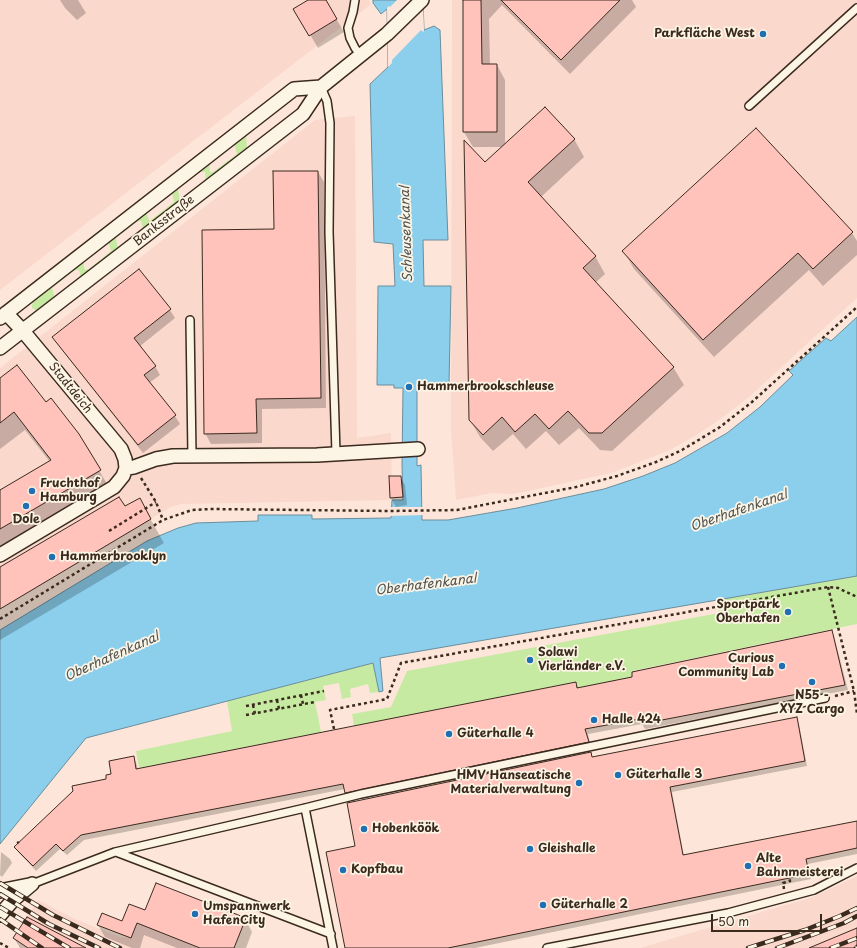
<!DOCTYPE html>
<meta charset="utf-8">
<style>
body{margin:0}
#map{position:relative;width:857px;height:948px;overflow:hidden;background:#fde6d9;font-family:"Playpen Sans",sans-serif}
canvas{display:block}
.scale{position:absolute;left:711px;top:914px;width:111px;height:18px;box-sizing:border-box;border:2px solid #3b2a1e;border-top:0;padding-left:5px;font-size:12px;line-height:14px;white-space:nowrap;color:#3b2a1e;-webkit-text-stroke:3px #fcf5e5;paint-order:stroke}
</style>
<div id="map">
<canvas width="857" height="948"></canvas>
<div class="scale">50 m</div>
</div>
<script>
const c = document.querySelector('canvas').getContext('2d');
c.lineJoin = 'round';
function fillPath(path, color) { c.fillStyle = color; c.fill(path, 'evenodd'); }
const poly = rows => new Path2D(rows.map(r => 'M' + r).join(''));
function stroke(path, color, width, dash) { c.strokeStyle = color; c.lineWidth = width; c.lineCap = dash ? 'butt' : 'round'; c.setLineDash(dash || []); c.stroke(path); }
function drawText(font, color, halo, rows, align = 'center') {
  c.font = font + ' "Playpen Sans",sans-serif'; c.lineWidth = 3.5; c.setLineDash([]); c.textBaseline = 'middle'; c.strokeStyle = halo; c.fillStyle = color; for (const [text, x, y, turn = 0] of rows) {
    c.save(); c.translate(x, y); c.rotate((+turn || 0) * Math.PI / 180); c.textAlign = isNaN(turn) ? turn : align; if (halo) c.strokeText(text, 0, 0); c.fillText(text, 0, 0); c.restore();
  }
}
const built = poly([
 [0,0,369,0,370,5,0,290],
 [452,0,857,0,857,298,749,397,722,418,695,436,668,451,611,473,514,494,492,493,456,500,451,430],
 [355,116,357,438,391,433,392,500,182,504,171,507,0,609,0,368,315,120],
 [857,876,857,948,640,948,813,897],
 [38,900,75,919,120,937,131,938,137,923,200,948,28,948,13,938]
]);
const green = poly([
 [246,133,247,149,206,181,205,172,200,172,178,189,180,201,143,229,141,221,138,221,116,238,118,250,81,279,79,270,75,270,52,288,55,299,41,310,37,311,32,308,32,305,34,300,40,294,83,260,85,270,89,269,111,251,108,241,146,211,149,221,151,220,174,202,172,193,209,162,210,172,213,172,237,154,234,143],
 [857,576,857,624,632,671,632,677,577,688,576,682,354,726,352,714,391,707,407,671,719,613,716,600],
 [373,663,379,692,370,693,368,684,350,689,351,697,342,699,339,683,323,686,326,700,315,702,321,732,139,768,136,751,232,731,227,701]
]);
const water = poly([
 [373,0,423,0,424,30,434,26,440,30,448,240,423,240,424,286,451,286,449,384,426,384,426,387,417,387,417,466,421,465,422,520,448,520,517,508,604,489,643,476,675,463,727,433,760,407,793,375,789,371,826,338,831,341,857,317,857,576,380,658,383,691,379,692,373,663,86,738,0,844,0,630,147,541,178,528,196,523,258,521,258,515,312,515,312,519,391,518,392,500,403,500,402,465,403,388,394,388,394,385,377,385,378,286,395,286,393,244,374,242,370,84,388,67,387,9,381,14,373,3,373,0]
]);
const pier = poly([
 [397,0,423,0,424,31,423,32,421,30,392,60,392,63,388,67,387,8,389,6,390,7],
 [390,507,424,507,424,515,390,516]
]);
const shadow = poly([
 [60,0,78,0,86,13,77,20,65,8],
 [310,0,325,0,344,32,318,48,295,9],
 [464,0,632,0,636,7,570,74,502,5,489,19,490,65,497,65,505,80,505,145,574,139,584,157,541,197,595,256,605,274,595,283,673,367,684,385,612,451,600,450,579,428,559,445,546,431,526,449,513,434,493,451,480,437,470,420,485,164,503,147,473,147,464,132],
 [318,172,324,182,326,408,262,409,262,443,211,444,205,433,275,230],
 [852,233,857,241,857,255,823,286,809,270,714,357,634,269,624,252],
 [139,270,170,310,175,318,139,347,155,366,160,375,149,383,175,416,180,424,143,453,59,346,54,337],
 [0,380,45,404,78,435,110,489,0,553,0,491,50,462,25,430,0,449],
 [390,477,400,477,405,485,407,505,396,507,391,498],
 [139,499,164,543,0,640,0,568,124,508],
 [831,631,834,636,848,690,645,729,642,724,588,734,591,747,349,798,345,789,84,840,67,855,60,849,36,871,18,852,15,847,107,780,133,757,136,762,138,769,575,683,579,688,634,678],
 [796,718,799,724,807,766,672,792,684,856,857,822,857,854,808,864,811,879,475,948,346,948,357,847,590,753,593,758],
 [1,852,10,859,12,863,2,877,0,875],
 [146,912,245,919,252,932,246,948,177,948,144,935,140,948,132,948,105,937,98,925,122,922],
 [14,938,84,948,20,948]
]);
const building = poly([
 [308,0,326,0,337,19,309,36,293,9,308,0],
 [463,0,481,0,482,64,497,64,497,132,463,132,463,0],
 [501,0,620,0,561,60,501,0],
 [545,107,575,139,528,182,596,256,583,268,674,367,602,433,589,433,568,411,549,429,535,414,515,432,502,417,483,435,469,420,464,140,485,162,545,107],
 [756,128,853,232,813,269,798,253,703,340,622,251,756,128],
 [273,171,318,171,321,398,256,399,257,433,204,434,202,230,274,229,273,171],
 [139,269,171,309,134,338,156,366,144,375,176,415,138,445,52,337,139,269],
 [17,365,46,402,51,398,79,434,101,470,0,529,0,490,51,460,14,412,0,423,0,378,17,365],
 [389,476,401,476,403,497,390,498,389,476],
 [119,497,125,506,140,498,151,519,0,609,0,567,119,497],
 [832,630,845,685,641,724,640,719,585,729,589,742,345,793,343,784,81,835,63,851,56,844,33,866,14,847,73,791,72,786,106,779,106,775,111,774,109,761,134,756,136,769,576,682,577,688,632,677,632,672,832,630],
 [797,717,805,761,670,787,683,855,857,821,857,848,806,859,809,874,448,948,345,948,326,852,355,846,347,803,591,752,592,757,797,717],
 [156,883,246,918,234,948,200,948,137,923,131,938,97,925,102,913,122,921,129,904,145,910,156,883],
 [27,917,86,948,28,948,13,938,27,917],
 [857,928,857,948,809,948,857,928]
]);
const path = poly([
 [141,478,156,502,163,520],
 [109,531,156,502],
 [828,587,854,691,857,714],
 [0,619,163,520,192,510,211,509,390,511,457,510,576,487,617,476,656,462,682,450,720,427,752,402,857,307],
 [301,695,303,704],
 [835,696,854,691],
 [277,700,279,709],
 [253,705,255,714],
 [246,706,324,691],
 [246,715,315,702],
 [334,729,330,710,387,699,401,663,828,587,838,588,857,597],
 [17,843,19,842],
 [784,889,783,883,790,881,789,878],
 [0,943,9,948]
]);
const service = poly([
 [355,0,353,12,348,28,350,38,355,48,361,56],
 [321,87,327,101,330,123,329,232,336,453],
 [749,106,857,8],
 [190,320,192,456],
 [305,808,333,948],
 [116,852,331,934],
 [32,884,115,852,305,808,361,794,825,698],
 [547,948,728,913,814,890,857,868]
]);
const minor = poly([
 [0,318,294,89,321,87],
 [0,348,303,114,321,87,387,34,422,0],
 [126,468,134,467,156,459,173,456,317,455,418,449],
 [0,555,114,487,123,476,126,468,125,459,121,449,23,331,6,313],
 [0,891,29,885],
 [0,915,13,900,32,884]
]);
const rail = poly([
 [0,883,53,915,120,948],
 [0,894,49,924,99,948],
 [0,907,69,948],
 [0,919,42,948],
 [748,948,805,930,840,916,857,908],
 [777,948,844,923,857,916],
 [831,948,857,938],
 [856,948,857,947]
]);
const markers = [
 [763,34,4,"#1f6fb2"],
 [409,387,4,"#1f6fb2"],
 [32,491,4,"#1f6fb2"],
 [26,506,4,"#1f6fb2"],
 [52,557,4,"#1f6fb2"],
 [788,612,4,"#1f6fb2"],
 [530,660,4,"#1f6fb2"],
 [782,666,4,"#1f6fb2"],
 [812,682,4,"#1f6fb2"],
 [594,720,4,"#1f6fb2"],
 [449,734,4,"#1f6fb2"],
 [618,775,4,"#1f6fb2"],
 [579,783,4,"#1f6fb2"],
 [364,829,4,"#1f6fb2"],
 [530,849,4,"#1f6fb2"],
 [748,866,4,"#1f6fb2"],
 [343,870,4,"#1f6fb2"],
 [543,905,4,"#1f6fb2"],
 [195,914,4,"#1f6fb2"]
];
const poiNames = [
 ["Parkfläche West",755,34,"right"],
 ["Hammerbrookschleuse",417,387],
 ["Fruchthof",40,484],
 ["Hamburg",40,498],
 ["Dole",26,520,"center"],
 ["Hammerbrooklyn",60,557],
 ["Sportpark",780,605,"right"],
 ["Oberhafen",780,619,"right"],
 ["Solawi",538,653],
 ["Vierländer e.V.",538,667],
 ["Curious",774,659,"right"],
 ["Community Lab",774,673,"right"],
 ["N55 -",812,696,"center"],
 ["XYZ Cargo",812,710,"center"],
 ["Halle 424",602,720],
 ["Güterhalle 4",457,734],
 ["Güterhalle 3",626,775],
 ["HMV Hanseatische",571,776,"right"],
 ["Materialverwaltung",571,790,"right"],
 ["Hobenköök",372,829],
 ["Gleishalle",538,849],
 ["Alte",756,859],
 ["Bahnmeisterei",756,873],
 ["Kopfbau",351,870],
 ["Güterhalle 2",551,905],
 ["Umspannwerk",203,907],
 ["HafenCity",203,921]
];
const streetNames = [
 ["Banksstraße",164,221,-38],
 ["Stadtdeich",70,388,51]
];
const waterNames = [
 ["Schleusenkanal",407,234,-92],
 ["Oberhafenkanal",739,511,-19],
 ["Oberhafenkanal",426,585,-7],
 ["Oberhafenkanal",112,657,-24]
];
fillPath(built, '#fad8cc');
fillPath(green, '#c7eaa3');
fillPath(water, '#8bcfed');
stroke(water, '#6b8d9a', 1);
fillPath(pier, '#fde6d9');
fillPath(shadow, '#0003');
fillPath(building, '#ffc3bc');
stroke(building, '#3b2a1e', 1);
stroke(service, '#3b2a1e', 10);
stroke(minor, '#3b2a1e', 16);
stroke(path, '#3b2a1e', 2.5, [3, 3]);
stroke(service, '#fcf5e5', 7);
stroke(minor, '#fcf5e5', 13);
stroke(rail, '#3b2a1e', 4.5);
stroke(rail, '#fcf5e5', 3, [9]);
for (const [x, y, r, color] of markers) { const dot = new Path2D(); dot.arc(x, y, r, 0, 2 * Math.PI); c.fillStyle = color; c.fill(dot); stroke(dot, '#fcf5e5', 1.5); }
drawText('bold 12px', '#3b2a1e', '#fcf5e5', poiNames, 'left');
drawText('12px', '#3b2a1e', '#fcf5e5', streetNames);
drawText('italic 13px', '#4f5352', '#fcf5e5', waterNames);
</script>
